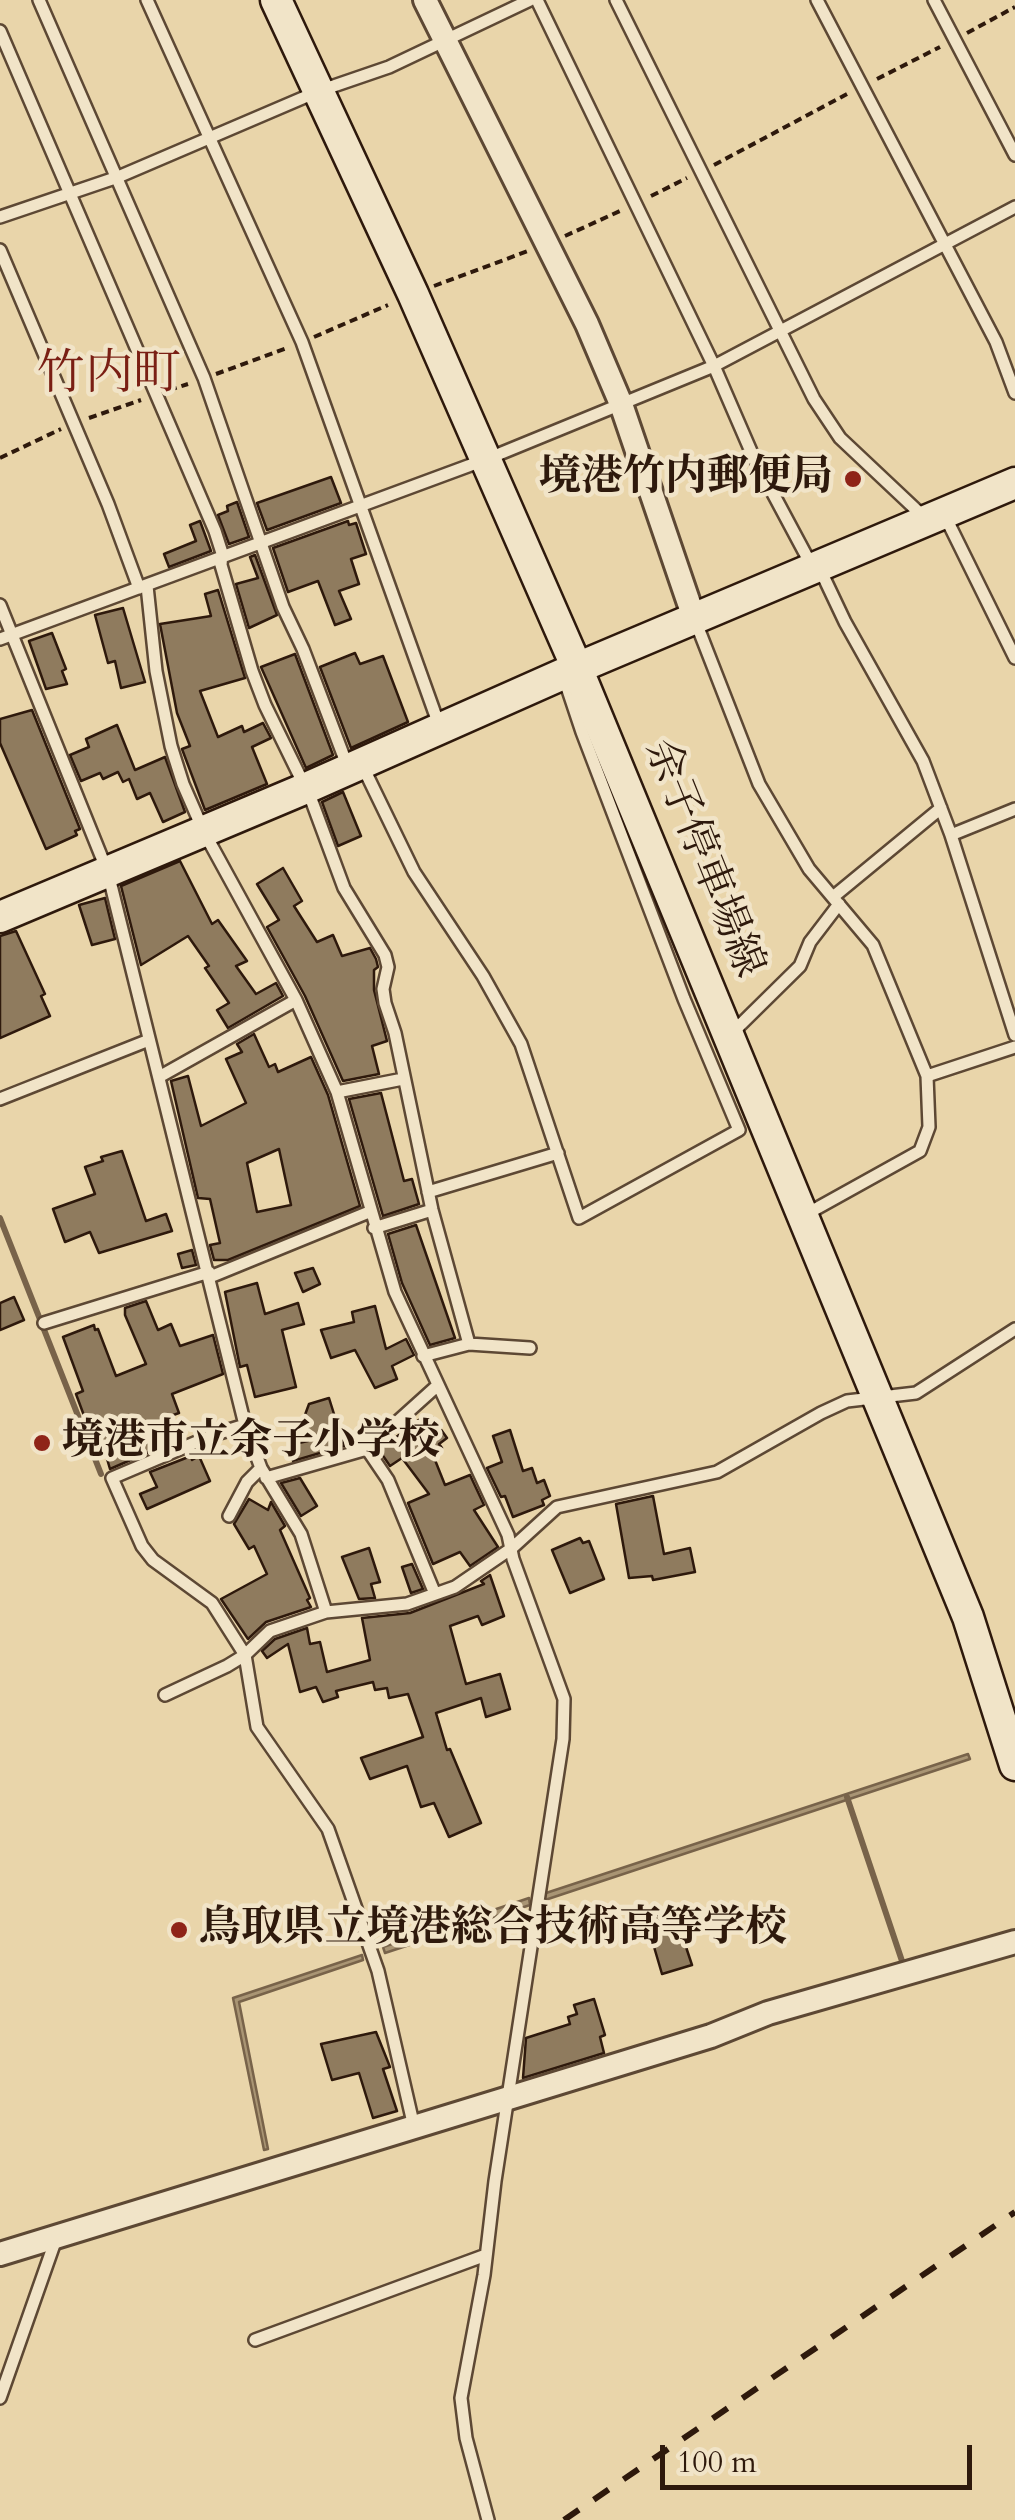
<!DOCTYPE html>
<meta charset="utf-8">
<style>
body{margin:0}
#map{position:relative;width:1015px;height:2520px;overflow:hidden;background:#e9d5aa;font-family:Cardo,serif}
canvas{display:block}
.scale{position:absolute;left:660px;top:2445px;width:312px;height:45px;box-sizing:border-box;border:5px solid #2e190c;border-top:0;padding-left:12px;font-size:30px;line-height:35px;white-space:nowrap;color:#2e190c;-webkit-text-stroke:8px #f1e4c8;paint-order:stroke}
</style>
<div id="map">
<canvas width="1015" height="2520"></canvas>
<div class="scale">100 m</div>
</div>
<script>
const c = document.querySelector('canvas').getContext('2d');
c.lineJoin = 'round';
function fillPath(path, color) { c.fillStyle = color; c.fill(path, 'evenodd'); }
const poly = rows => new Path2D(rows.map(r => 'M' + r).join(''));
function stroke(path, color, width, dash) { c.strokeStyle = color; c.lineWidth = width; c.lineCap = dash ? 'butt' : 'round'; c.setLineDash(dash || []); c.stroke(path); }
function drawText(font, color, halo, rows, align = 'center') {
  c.font = font + ' Cardo,"Noto Serif JP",serif'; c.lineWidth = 9; c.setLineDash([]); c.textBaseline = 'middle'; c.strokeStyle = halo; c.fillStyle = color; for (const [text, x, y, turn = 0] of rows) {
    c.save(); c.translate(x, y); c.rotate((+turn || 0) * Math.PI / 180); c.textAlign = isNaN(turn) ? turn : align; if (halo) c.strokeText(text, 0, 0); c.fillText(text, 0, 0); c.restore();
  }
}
const water = poly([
 [968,1754,970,1759,545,1900,543,1894,968,1754],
 [529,1898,530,1905,385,1953,383,1947,529,1898],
 [362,1955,363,1960,239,2002,268,2149,264,2150,233,1998,362,1955]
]);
const stream = poly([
 [0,1218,101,1474],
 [847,1797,903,1964]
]);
const building = poly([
 [331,477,341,503,267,530,257,503,331,477],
 [237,502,249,537,229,544,218,515,228,511,227,506,237,502],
 [200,521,211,551,169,567,164,554,196,541,190,525,200,521],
 [348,521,349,525,356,523,366,554,351,559,359,584,339,591,351,619,335,625,318,581,288,592,273,548,348,521],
 [255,555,277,615,249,628,236,584,258,578,250,557,255,555],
 [218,590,245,678,200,691,218,737,242,726,244,732,263,723,271,738,252,747,267,784,205,810,182,749,190,746,177,713,160,624,211,616,205,594,218,590],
 [123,608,145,682,121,688,115,661,108,663,95,615,123,608],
 [52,633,66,669,62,671,67,684,46,689,29,641,52,633],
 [355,653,360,664,383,656,408,722,351,748,320,667,355,653],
 [295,654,333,755,306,768,261,667,295,654],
 [32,710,80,829,75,831,77,835,46,849,0,743,0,719,32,710],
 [117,725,135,770,165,757,185,812,163,822,150,793,137,799,129,779,123,782,118,772,103,779,100,773,81,781,70,755,89,747,86,739,117,725],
 [343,792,361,836,338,846,322,802,343,792],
 [180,861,212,924,218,920,247,961,236,966,256,994,276,983,283,996,228,1028,217,1010,229,1003,205,968,209,966,188,936,141,965,121,886,180,861],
 [283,868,302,901,294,906,317,942,333,935,342,956,370,948,376,959,378,967,374,970,374,990,387,1041,372,1046,379,1074,343,1081,305,996,267,927,279,920,257,884,283,868],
 [105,898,115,939,92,945,79,905,105,898],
 [16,931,45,994,41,996,50,1016,0,1038,0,936,16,931],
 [254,1034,269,1067,275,1064,278,1072,311,1057,328,1095,360,1206,228,1260,214,1260,210,1245,220,1243,210,1199,198,1198,171,1081,188,1076,201,1126,246,1103,226,1059,242,1052,237,1044,254,1034],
 [279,1149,291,1205,257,1212,247,1163,279,1149],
 [381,1093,404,1181,412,1179,419,1204,383,1216,349,1099,381,1093],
 [122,1151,146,1221,166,1214,172,1231,99,1253,90,1232,65,1242,53,1209,95,1194,85,1167,103,1161,101,1157,122,1151],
 [416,1225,455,1338,430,1345,402,1283,388,1234,416,1225],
 [192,1250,196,1265,182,1268,178,1254,192,1250],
 [313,1268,320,1284,303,1292,295,1273,313,1268],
 [257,1283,265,1314,298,1303,304,1324,282,1330,296,1387,255,1397,247,1365,240,1367,225,1292,257,1283],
 [14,1297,24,1320,0,1330,0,1303,14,1297],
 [146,1301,158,1330,171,1324,180,1346,213,1335,223,1374,172,1394,179,1413,162,1419,172,1442,110,1469,105,1452,96,1448,76,1394,83,1391,63,1337,94,1325,95,1330,98,1329,116,1376,146,1364,125,1315,125,1308,146,1301],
 [375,1306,386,1349,406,1339,414,1355,392,1366,397,1379,375,1388,355,1350,331,1358,321,1330,354,1322,352,1312,375,1306],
 [329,1398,344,1446,293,1461,291,1452,294,1444,308,1441,302,1423,309,1404,329,1398],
 [424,1416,427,1421,432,1417,447,1438,439,1444,442,1448,433,1455,445,1485,470,1475,484,1505,474,1510,498,1547,470,1566,460,1552,433,1564,408,1503,429,1494,402,1458,390,1466,379,1450,424,1416],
 [510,1430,523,1471,532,1468,537,1483,544,1480,550,1496,542,1500,544,1505,513,1517,505,1496,501,1497,487,1468,502,1462,493,1436,510,1430],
 [191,1456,192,1460,199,1456,210,1481,147,1509,140,1494,157,1487,150,1472,191,1456],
 [300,1478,317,1506,301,1516,281,1483,300,1478],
 [653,1496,664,1554,690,1548,695,1572,653,1580,652,1576,629,1578,616,1504,653,1496],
 [249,1499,268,1510,271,1502,285,1526,280,1530,310,1598,307,1600,311,1607,266,1622,248,1639,221,1599,267,1574,254,1546,249,1549,234,1524,249,1499],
 [580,1538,583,1543,589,1541,604,1579,570,1593,552,1550,580,1538],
 [369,1548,380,1582,371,1584,375,1598,359,1599,342,1557,369,1548],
 [412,1564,423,1589,411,1593,402,1567,412,1564],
 [490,1575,504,1616,482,1625,478,1616,450,1626,466,1684,500,1674,510,1709,486,1717,481,1698,436,1713,447,1750,450,1749,481,1823,449,1837,434,1803,421,1807,407,1766,370,1779,361,1758,423,1737,408,1694,389,1698,387,1688,375,1690,373,1682,336,1691,338,1697,323,1702,316,1687,300,1692,288,1644,267,1658,262,1651,275,1639,307,1628,310,1644,320,1642,327,1672,370,1660,362,1618,410,1613,484,1584,481,1581,490,1575],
 [679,1908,691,1945,686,1947,692,1965,662,1974,652,1940,657,1939,650,1917,679,1908],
 [594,1999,605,2035,600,2037,604,2053,523,2078,526,2038,570,2024,568,2017,577,2014,574,2005,594,1999],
 [376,2032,390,2067,383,2069,397,2111,373,2118,359,2073,332,2080,321,2044,376,2032]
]);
const path = poly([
 [967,33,1015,7],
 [877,79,940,47],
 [714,165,847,94],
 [651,196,687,178],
 [565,236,620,211],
 [434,286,528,251],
 [314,337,388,305],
 [216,374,287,348],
 [169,390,188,384],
 [89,418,141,400],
 [0,458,61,429]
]);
const lane = poly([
 [39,0,204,378,283,607,303,649,347,765],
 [147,0,302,342,439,725],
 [537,0,714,366,753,456,807,557,818,565,845,622,923,761,951,835,1015,809],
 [616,0,814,399,840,438,926,519],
 [817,0,996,342,1015,393],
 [934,0,1015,155],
 [0,31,215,531,222,553,221,565,252,671,265,705,311,799,344,888,385,955,388,967,383,989,385,1003,395,1033,432,1210,469,1344],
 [0,217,118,177,319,91,389,67,530,0],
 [0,250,108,504,139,588],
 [944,514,1015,658],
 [147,586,156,671,171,746,183,784,204,832,296,1000,337,1092,395,1292,508,1535,513,1559,564,1699,563,1739,495,2181,484,2275,461,2398,466,2438,488,2520],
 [0,605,108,873,245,1425,261,1468,301,1534,326,1612],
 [695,620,759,784,809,869,873,945,927,1076,929,1127,920,1151,803,1216],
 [0,639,487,459,714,366,1015,207],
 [363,767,414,872,483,976,521,1044,579,1218,739,1130,684,999,582,732,564,678],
 [951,835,1015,1035],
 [833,897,941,808],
 [732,1033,800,966,810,942,839,904],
 [927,1076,1015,1047],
 [159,1077,296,1000],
 [337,1092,403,1079],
 [0,1099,149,1040],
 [428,1192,558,1153],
 [374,1228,432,1210],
 [210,1277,369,1212],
 [44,1323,209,1272],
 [423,1356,469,1344,530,1348],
 [245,1425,213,1435,112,1478,142,1546,153,1560,212,1603,245,1655,257,1727,328,1829,378,1971,414,2127],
 [367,1449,388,1480,435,1594],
 [266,1478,367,1449,438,1385],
 [229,1516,247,1482,261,1468],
 [165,1695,227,1666,245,1655,270,1631,326,1612,407,1604,455,1587,512,1548,557,1507,717,1472,821,1413,847,1401,916,1393,1015,1329],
 [255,2340,486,2255],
 [0,2398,57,2236]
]);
const street = poly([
 [425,0,587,324,621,404,694,618],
 [0,2254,711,2036,768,2013,1015,1942]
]);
const secondary = poly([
 [276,0,413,294,577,668,968,1617,1015,1765],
 [0,917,304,789,563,674,1015,483]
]);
const rail = poly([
 [564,2520,1015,2212]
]);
const markers = [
 [853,479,10,"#8f2418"],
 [42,1443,10,"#8f2418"],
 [179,1930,10,"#8f2418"]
];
const poiNames = [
 ["境港竹内郵便局",833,479,"right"],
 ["境港市立余子小学校",62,1443],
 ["鳥取県立境港総合技術高等学校",199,1930]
];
const streetNames = [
 ["余子停車場線",702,859,68]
];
const quarterNames = [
 ["竹内町",109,377]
];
fillPath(water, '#a99574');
stroke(water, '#78634a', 2.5);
stroke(stream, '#78634a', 6);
fillPath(building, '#8f7b5e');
stroke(building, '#2e190c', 2.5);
stroke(lane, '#5d4834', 16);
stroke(street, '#5d4834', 28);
stroke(secondary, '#2e190c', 35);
stroke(path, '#2e190c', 4, [8, 5]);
stroke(lane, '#f1e4c8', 11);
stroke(street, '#f1e4c8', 22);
stroke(secondary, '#f1e4c8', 30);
stroke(rail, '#2e190c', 6, [18, 18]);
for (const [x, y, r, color] of markers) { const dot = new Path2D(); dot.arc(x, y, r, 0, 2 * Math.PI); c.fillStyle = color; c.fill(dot); stroke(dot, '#f1e4c8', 4); }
drawText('bold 42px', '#2e190c', '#f1e4c8', poiNames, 'left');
drawText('42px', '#2e190c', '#f1e4c8', streetNames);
drawText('48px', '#7a1f14', '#f1e4c8', quarterNames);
</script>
